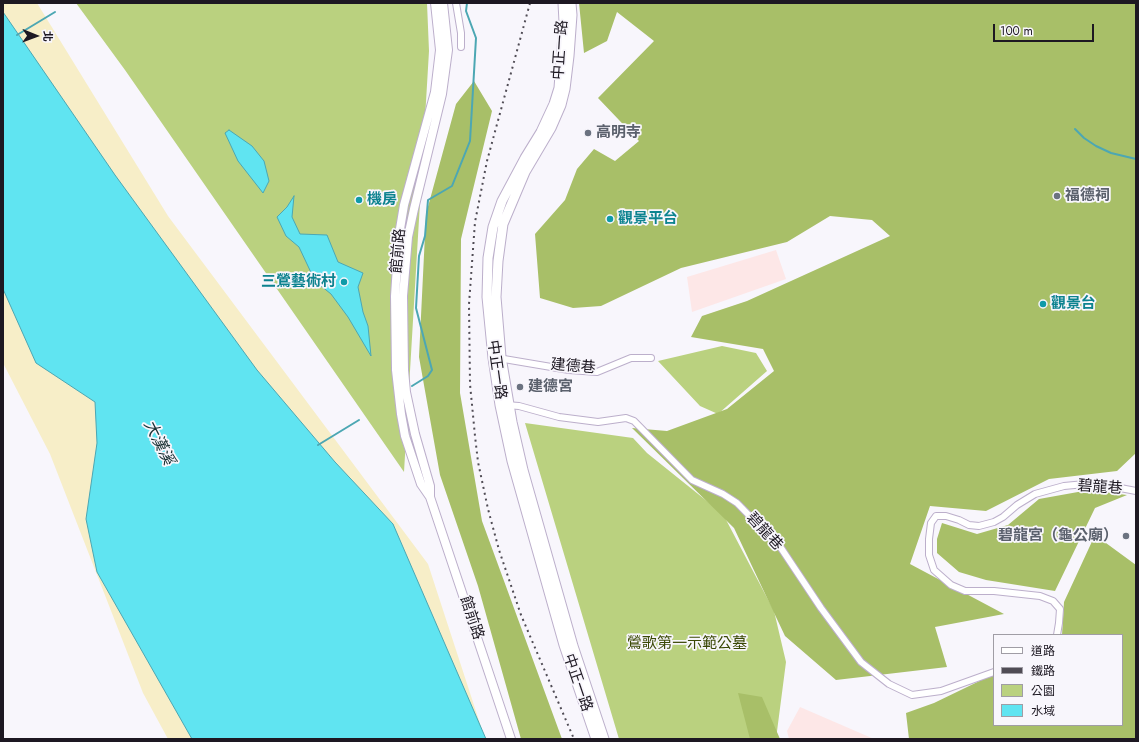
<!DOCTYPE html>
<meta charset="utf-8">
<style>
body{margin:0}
#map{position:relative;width:1139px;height:742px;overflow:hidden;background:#f8f6fc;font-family:Jost,"Noto Sans TC",sans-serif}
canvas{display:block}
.frame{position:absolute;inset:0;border:4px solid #1d1822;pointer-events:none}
.legend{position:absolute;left:993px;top:634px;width:130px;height:92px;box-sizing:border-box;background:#f8f6fc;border:1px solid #a09da5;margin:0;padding:5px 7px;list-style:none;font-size:12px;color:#1d1822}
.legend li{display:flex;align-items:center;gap:8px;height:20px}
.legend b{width:20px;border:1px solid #a09da5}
.north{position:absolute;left:16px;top:16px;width:40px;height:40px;-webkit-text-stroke:3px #f8f6fc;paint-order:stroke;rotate:91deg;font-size:11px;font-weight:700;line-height:16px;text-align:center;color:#1d1822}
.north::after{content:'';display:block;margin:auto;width:14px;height:18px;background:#1d1822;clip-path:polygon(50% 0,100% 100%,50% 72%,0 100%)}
.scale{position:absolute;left:993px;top:24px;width:101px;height:18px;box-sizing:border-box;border:2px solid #1d1822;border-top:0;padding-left:5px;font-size:12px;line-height:14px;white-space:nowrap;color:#1d1822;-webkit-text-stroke:3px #f8f6fc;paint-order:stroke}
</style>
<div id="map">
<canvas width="1139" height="742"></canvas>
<div class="frame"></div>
<ul class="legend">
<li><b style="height:5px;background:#fff"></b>道路</li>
<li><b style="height:5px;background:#504c55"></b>鐵路</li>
<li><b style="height:11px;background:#bad17f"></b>公園</li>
<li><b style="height:11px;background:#60e4f1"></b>水域</li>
</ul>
<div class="north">北</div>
<div class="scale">100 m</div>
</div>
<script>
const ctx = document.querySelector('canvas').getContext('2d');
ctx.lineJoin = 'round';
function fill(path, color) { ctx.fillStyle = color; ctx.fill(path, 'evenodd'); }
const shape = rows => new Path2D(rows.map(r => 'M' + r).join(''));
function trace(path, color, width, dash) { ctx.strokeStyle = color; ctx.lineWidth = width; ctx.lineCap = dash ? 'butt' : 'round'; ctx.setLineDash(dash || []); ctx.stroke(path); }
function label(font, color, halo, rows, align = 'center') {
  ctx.font = font + ' Jost,"Noto Sans TC",sans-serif'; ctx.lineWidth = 3.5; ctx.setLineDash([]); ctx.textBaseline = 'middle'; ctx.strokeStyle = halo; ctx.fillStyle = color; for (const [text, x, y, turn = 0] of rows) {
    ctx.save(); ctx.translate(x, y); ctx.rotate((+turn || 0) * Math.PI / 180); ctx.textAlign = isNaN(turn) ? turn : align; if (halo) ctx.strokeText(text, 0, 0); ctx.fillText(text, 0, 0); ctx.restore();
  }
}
const industrial = shape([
 [776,250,786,279,692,312,687,277],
 [800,707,874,739,789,739,787,731]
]);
const green = shape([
 [76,3,427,3,429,51,404,472,125,70],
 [722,346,756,353,767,371,718,414,700,406,658,361],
 [525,423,633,438,647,453,723,514,774,611,786,662,776,739,619,739]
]);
const forest = shape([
 [579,3,1136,3,1136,453,1117,471,1049,479,986,511,930,506,910,564,1004,614,935,627,947,667,836,680,785,636,734,528,632,428,667,431,727,409,774,371,763,349,691,337,702,316,747,301,890,236,872,220,830,216,787,242,681,268,601,306,573,308,540,298,535,234,565,200,577,169,594,149,615,161,639,141,598,98,654,41,617,12,607,41,584,53],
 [474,81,492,111,461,239,460,393,482,521,562,739,521,739,478,586,440,475,419,357,426,214,456,104],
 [1089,490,1127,495,1095,508,1055,591,986,580,959,572,937,553,937,539,942,523,977,534,1008,525,1039,499],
 [1095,535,1136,565,1136,739,909,739,906,713,934,703,994,674,994,725,1122,725,1122,635,1062,635,1064,602],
 [738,693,762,697,780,739,750,739]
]);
const sand = shape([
 [3,3,37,3,168,216,428,564,485,739,168,739,143,693,50,454,3,363]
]);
const water = shape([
 [3,12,115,175,257,370,335,462,393,524,486,739,192,739,97,572,86,519,97,443,95,402,36,363,3,289,3,12],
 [229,130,252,146,264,161,269,181,263,193,238,161,225,133,229,130],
 [294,196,292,217,300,234,327,235,338,262,363,273,358,287,363,312,368,326,371,356,348,317,331,294,315,281,299,247,286,236,277,217,287,207,294,196]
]);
const stream = shape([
 [17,35,55,12],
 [1075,129,1084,138,1096,146,1111,153,1136,159],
 [412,386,428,376,432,370,416,308,419,256,425,236,428,200,452,186,470,141,476,38,466,11,467,3],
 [318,445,359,420]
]);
const minor = shape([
 [456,3,461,33,461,47],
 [498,358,569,370,597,372,631,358,651,358],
 [506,405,519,406,559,417,598,422,626,418,634,421,692,480,723,494,737,503,781,548,821,608,861,662,889,684,912,695,941,691,994,672],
 [1057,635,1059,623,1060,609,1053,601,1040,596,994,591,965,591,951,585,934,570,929,555,929,539,931,523,936,516,946,516,959,520,969,525,979,526,994,522,1003,517,1017,505,1035,494,1064,486,1085,484,1115,487,1136,491]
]);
const tertiary = shape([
 [435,3,440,50,435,92,404,205,399,235,395,296,396,370,401,414,405,436,421,484,430,497,511,739],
 [430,497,430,486,415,434,406,392,404,370,403,296,408,237,414,209,442,94,448,50,443,3]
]);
const secondary = shape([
 [563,3,564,22,559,88,554,104,541,132,525,158,502,201,493,227,488,258,487,297,493,358,500,405,512,461,564,645,596,739],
 [571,3,572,15,569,56,565,89,561,105,551,128,525,172,503,224,498,261,496,297,501,357,512,422,523,470,573,646,604,739]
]);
const rail = shape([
 [530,3,487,161,475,222,469,304,470,384,475,436,478,462,488,509,499,550,521,615,574,739]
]);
const markers = [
 [588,133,4,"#6b7280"],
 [1057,196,4,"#6b7280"],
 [359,200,4,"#0f9aa8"],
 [610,219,4,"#0f9aa8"],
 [344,282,4,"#0f9aa8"],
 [1043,304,4,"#0f9aa8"],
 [520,387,4,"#6b7280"],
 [1126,536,4,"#6b7280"]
];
const streetNames = [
 ["中正一路",561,50,-86],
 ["館前路",399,251,-85],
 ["建德巷",573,367,5],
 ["中正一路",496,370,82],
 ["碧龍巷",1100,488,4],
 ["碧龍巷",764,532,47],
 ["館前路",471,618,72],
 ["中正一路",577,683,71]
];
const worshipNames = [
 ["高明寺",596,133],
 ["福德祠",1065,196],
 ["建德宮",528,387],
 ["碧龍宮（龜公廟）",1118,536,"right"]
];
const cultureNames = [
 ["機房",367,200],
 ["觀景平台",618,219],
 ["三鶯藝術村",336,282,"right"],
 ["觀景台",1051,304]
];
const parkNames = [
 ["鶯歌第一示範公墓",687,644]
];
const waterNames = [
 ["大漢溪",158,443,63]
];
fill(industrial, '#fde7e7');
fill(green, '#bad17f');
fill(forest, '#a8bf68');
fill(sand, '#f7eec8');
fill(water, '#60e4f1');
trace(water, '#4ca7b3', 1);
trace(stream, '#4ca7b3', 2);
trace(minor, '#bcafcb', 8);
trace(tertiary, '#bcafcb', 10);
trace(secondary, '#bcafcb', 11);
trace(minor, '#fff', 6);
trace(tertiary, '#fff', 8);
trace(secondary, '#fff', 9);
trace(rail, '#504c55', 2, [2, 4]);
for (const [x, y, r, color] of markers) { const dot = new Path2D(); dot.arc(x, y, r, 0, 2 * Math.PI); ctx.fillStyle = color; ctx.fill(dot); trace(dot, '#f8f6fc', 1.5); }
label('15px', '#1d1822', '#f8f6fc', streetNames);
label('bold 15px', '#5b616d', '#f8f6fc', worshipNames, 'left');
label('bold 15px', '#0d838f', '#f8f6fc', cultureNames, 'left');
label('15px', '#3a4805', '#f8f6fc', parkNames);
label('italic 16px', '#182f32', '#f8f6fc', waterNames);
</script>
